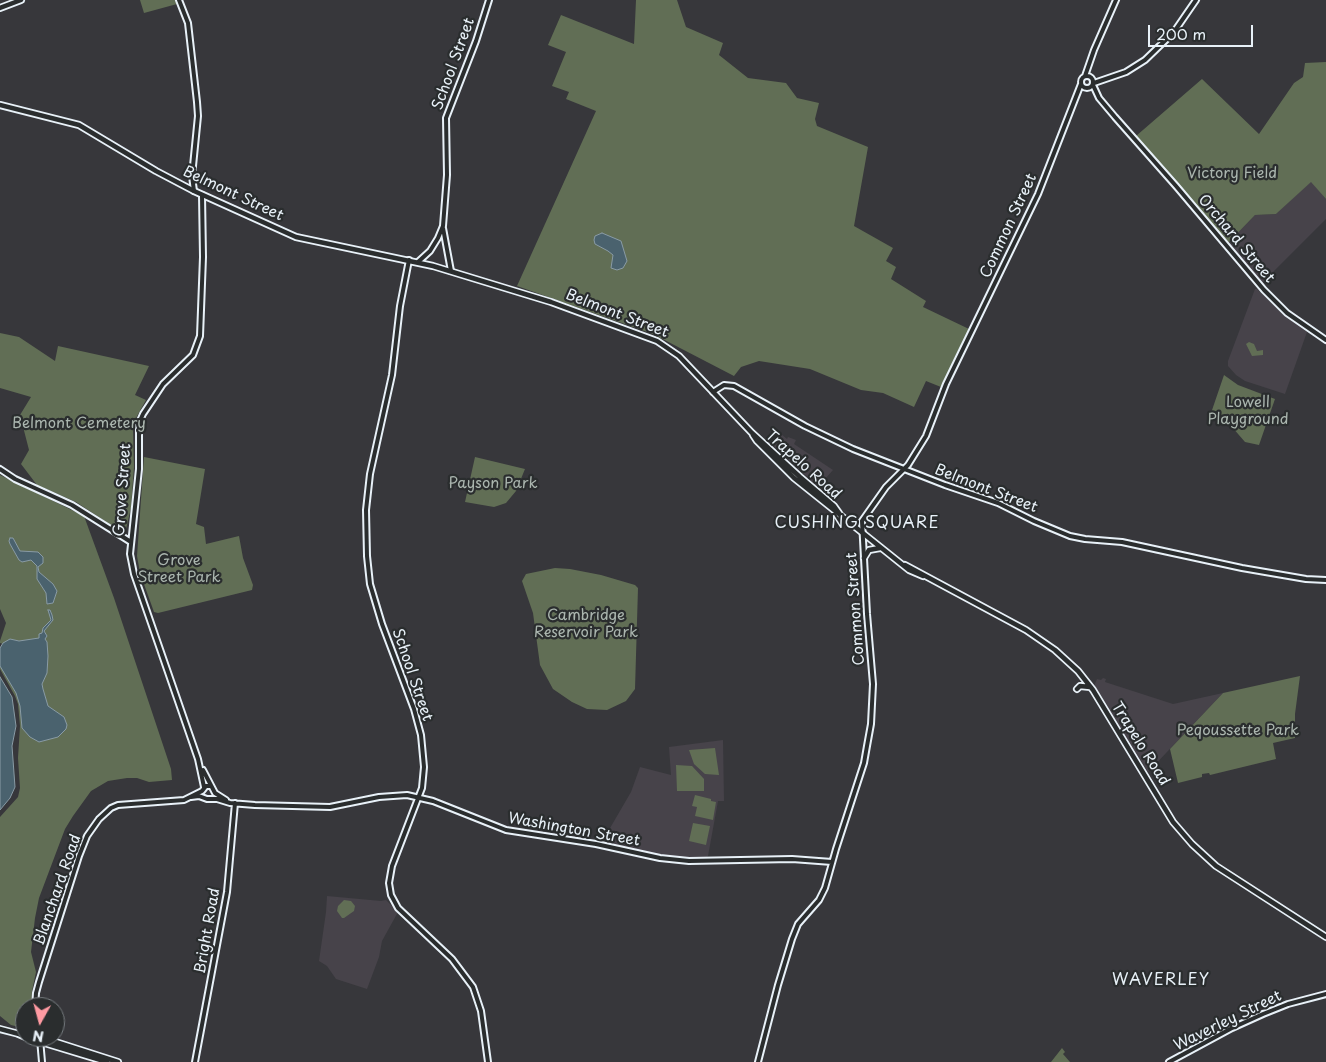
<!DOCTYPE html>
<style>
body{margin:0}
#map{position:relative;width:1326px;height:1062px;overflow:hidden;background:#37373b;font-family:"Playpen Sans",sans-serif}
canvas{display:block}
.north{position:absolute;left:15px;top:997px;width:50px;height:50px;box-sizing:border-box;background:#2a2d2e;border:1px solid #767b7f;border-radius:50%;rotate:187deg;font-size:14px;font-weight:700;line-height:20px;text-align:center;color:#e8f1f8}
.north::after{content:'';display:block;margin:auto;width:18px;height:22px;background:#ff9aa2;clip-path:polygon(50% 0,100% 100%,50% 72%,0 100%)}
.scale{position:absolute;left:1148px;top:25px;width:105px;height:22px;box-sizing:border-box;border:2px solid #e8f1f8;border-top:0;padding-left:6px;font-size:15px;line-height:18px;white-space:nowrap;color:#e8f1f8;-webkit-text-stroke:4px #2a2d2e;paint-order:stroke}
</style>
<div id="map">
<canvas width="1326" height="1062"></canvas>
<div class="north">N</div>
<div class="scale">200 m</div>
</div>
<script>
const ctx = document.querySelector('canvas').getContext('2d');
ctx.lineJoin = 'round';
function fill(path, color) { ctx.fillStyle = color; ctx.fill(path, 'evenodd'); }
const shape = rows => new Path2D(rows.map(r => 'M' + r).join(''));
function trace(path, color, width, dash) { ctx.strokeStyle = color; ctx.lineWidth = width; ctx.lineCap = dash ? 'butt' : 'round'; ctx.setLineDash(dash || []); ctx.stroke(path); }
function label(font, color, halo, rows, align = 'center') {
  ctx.font = font + ' "Playpen Sans",sans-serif'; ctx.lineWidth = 4.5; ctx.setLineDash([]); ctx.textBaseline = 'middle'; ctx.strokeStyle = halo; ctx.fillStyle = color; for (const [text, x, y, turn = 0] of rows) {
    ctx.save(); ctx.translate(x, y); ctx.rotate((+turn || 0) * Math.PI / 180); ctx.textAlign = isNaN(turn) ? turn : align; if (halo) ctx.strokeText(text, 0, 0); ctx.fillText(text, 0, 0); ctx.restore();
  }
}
const built = shape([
 [1311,181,1326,199,1326,219,1262,283,1228,243,1255,215,1276,214],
 [1255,289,1257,289,1284,315,1307,332,1285,394,1245,381,1236,375,1228,366,1228,361],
 [781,434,787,439,788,437,796,440,794,444,833,470,818,487,772,444],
 [1103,678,1106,679,1105,682,1173,704,1223,693,1148,772,1094,686,1097,679,1101,680],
 [723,740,724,801,718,801,708,856,706,858,669,858,612,846,607,843,606,835,631,792,640,767,671,775,669,747],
 [327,896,381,901,386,900,398,912,382,941,379,957,367,989,336,979,327,966,319,961,326,912]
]);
const green = shape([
 [140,0,175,0,177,4,144,13],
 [636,0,677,0,686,27,723,43,719,55,748,78,786,83,797,98,819,103,815,119,817,126,868,147,854,226,893,248,886,261,896,267,891,279,926,301,923,307,969,329,941,387,926,381,914,407,883,393,861,390,810,369,759,361,741,367,734,376,653,334,517,286,596,111,566,99,569,92,552,86,566,52,548,45,561,15,634,44],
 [1326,62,1326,199,1311,182,1276,214,1255,215,1228,243,1136,136,1202,79,1259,134,1294,83,1303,77,1305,63],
 [0,333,19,337,55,361,58,346,149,366,135,395,146,400,137,416,133,428,134,467,131,508,126,529,120,531,76,502,37,485,21,464,29,450,20,415,31,397,0,388],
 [1249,342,1254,344,1257,351,1263,350,1263,355,1252,356,1246,344],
 [1224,375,1238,385,1275,399,1259,445,1245,442,1232,427,1210,416],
 [144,457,205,469,196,524,204,527,206,544,239,536,243,558,253,585,252,590,158,613,154,612,140,573,137,556],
 [475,457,525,469,516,491,506,503,494,507,465,502],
 [0,475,84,516,114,598,171,769,172,780,149,782,137,778,127,778,108,781,91,791,73,816,65,829,39,898,35,918,31,952,36,972,32,991,31,1006,25,1007,25,1024,19,1027,11,1025,0,1016,0,817,18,797,20,788,18,758,20,726,18,704,15,696,0,669,0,648,3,644,0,643,0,641,6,623,0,609],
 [555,568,570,569,601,575,635,585,638,588,635,689,626,701,607,710,587,709,572,702,553,689,540,665,533,613,522,581,526,574],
 [1300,676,1295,714,1295,738,1273,743,1276,759,1210,775,1209,773,1202,774,1202,777,1178,783,1170,749,1223,693],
 [715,748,719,775,705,774,694,764,689,750],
 [676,765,692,766,704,779,704,791,677,791],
 [695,795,711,799,711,801,716,802,713,820,695,816,697,807,692,806],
 [693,823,710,826,706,845,689,841],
 [344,900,351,901,355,906,354,911,344,918,342,918,337,911,338,906],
 [1062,1048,1065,1052,1063,1054,1070,1062,1051,1062]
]);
const water = shape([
 [602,233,621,241,627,261,623,268,617,270,611,268,613,255,608,251,595,244,594,240,595,236,602,233],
 [10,538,13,538,20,551,38,552,43,557,43,563,38,567,39,572,53,584,57,591,53,603,47,604,46,593,37,579,37,566,31,560,22,562,19,560,10,544,9,541,10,538],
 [48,610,50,610,52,615,53,620,44,631,47,636,45,639,47,642,48,656,47,673,42,684,43,689,48,706,64,717,67,725,66,729,58,737,39,742,30,737,22,728,20,706,16,693,0,666,0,648,3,643,10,639,19,641,39,638,39,634,42,633,43,628,51,620,48,610],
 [0,677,12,697,16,726,12,746,15,787,10,798,0,810,0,677]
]);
const secondary = shape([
 [179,0,188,23,197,102,198,116,192,176,194,191],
 '1081 82a6 6 0 1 1 12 0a6 6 0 1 1-12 0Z',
 [1085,76,1094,50,1116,0],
 [1094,83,1126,72,1145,60,1174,32,1196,0],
 [1093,85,1099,98,1115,117,1176,186,1264,290,1287,313,1326,340],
 [202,195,203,257,200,336,193,355,163,384,143,414,139,423,139,469,130,554,134,574,198,759,204,787],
 [443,228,451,271],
 [409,260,400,306,392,375,370,474,366,510,367,556,370,584,382,624,414,709,421,735,424,767,422,788,392,866,389,883,391,895,398,908,452,959,473,987,481,1011,488,1062],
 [418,262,430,251,438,238,443,226,447,175,446,118,476,41,489,0],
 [713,392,724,385,734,386,805,426,853,449,945,485,998,503,1034,521,1070,536,1085,539,1122,542,1242,568,1306,579,1326,580],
 [0,469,15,479,72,505,131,542],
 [203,770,215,793,226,800],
 [191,797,199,796,207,799,217,799,230,803,255,805,330,807,379,797,407,795,433,801,506,830,596,844,660,858,689,861,792,859,832,862],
 [35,1007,36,993,39,982,79,856,87,836,99,819,111,808,118,805,184,800,202,791,206,786,210,786],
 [40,1039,42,1062],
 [195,1062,227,892,235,803],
 [758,1062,778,985,792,939,798,924,819,900,825,888,836,849,864,763,867,746,871,724,873,684,867,614,862,521,886,487,908,465,926,436,946,384,1038,194,1081,84],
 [1169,1062,1232,1028,1263,1014,1288,1004,1326,994]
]);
const primary = shape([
 [0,8,21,0],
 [0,105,79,125,156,171,194,191,296,237,433,266,551,302,657,341,679,356,752,433,800,477,834,506,839,513],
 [753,435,757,441,794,478,909,570,923,576],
 [864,558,869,550,880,548],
 [905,565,1026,630,1055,650,1078,671,1093,690,1173,822,1192,844,1216,866,1326,937],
 [1077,689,1080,686,1090,687],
 [0,1029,19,1034],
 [16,1033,28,1038,107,1062],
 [40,1037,118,1062]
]);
const streetNames = [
 ["School Street",454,64,-70],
 ["Belmont Street",233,194,25],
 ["Common Street",1009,226,-65],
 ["Orchard Street",1236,239,50],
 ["Belmont Street",617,314,21],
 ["Trapelo Road",803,465,42],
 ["Belmont Street",986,489,21],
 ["Grove Street",123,490,-86],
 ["Common Street",856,609,-94],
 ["School Street",412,675,71],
 ["Trapelo Road",1140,744,58],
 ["Washington Street",574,830,10],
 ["Blanchard Road",58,890,-71],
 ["Bright Road",208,931,-80],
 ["Waverley Street",1228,1021,-26]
];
const parkNames = [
 ["Victory Field",1232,174],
 ["Lowell",1248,403],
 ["Playground",1248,420],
 ["Belmont Cemetery",79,424],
 ["Payson Park",493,484],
 ["Grove",179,561],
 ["Street Park",179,578],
 ["Cambridge",586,616],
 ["Reservoir Park",586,633],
 ["Peqoussette Park",1238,731]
];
const neighbourhoodNames = [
 ["CUSHING SQUARE",857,524],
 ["WAVERLEY",1161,981]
];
fill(built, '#47434a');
fill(green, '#616e55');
fill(water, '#4a626e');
trace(water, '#899ba5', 1);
trace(secondary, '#e8f1f8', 8);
trace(primary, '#e8f1f8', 8);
trace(secondary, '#2a2d2e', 4);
trace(primary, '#2a2d2e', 4.5);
label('15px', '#e8f1f8', '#2a2d2e', streetNames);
label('15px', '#abb6af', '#2a2d2e', parkNames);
ctx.letterSpacing = '1px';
label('16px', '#e8f1f8', '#2a2d2e', neighbourhoodNames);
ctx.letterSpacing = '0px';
</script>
